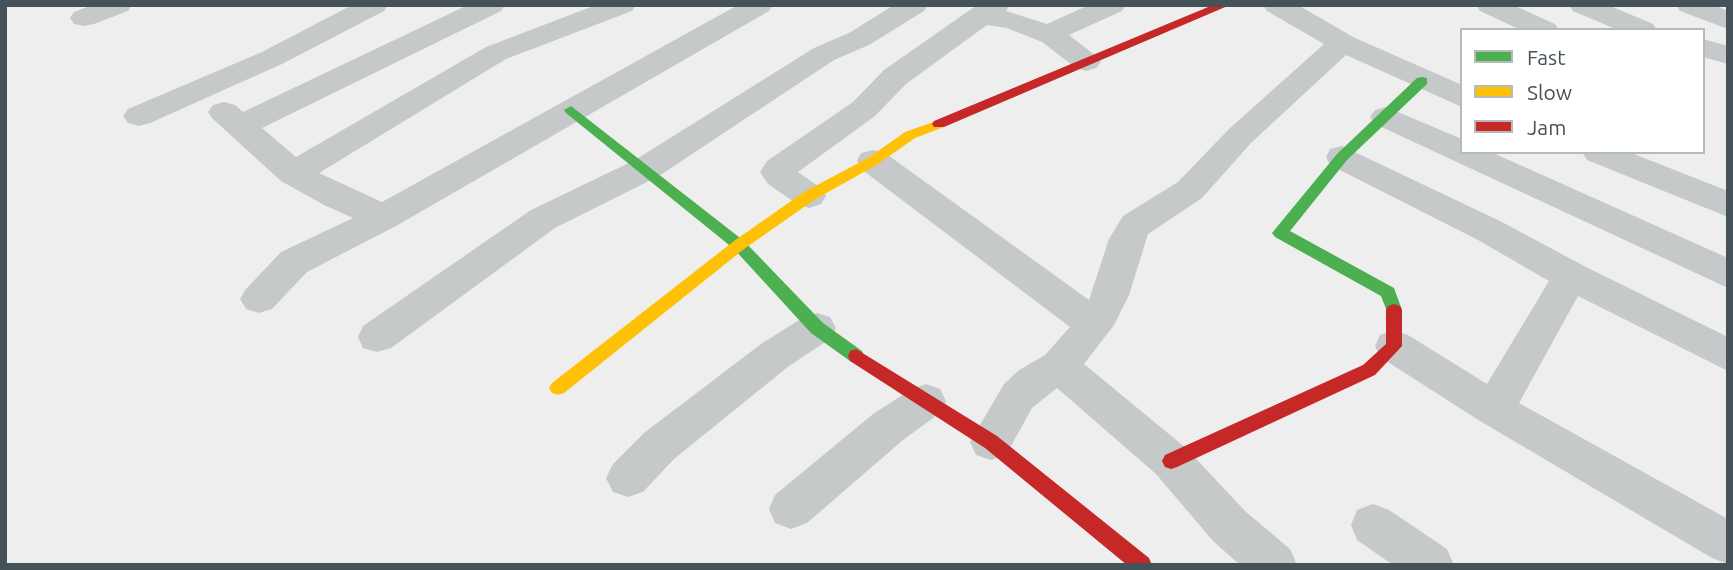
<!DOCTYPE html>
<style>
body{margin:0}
#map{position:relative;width:1733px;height:570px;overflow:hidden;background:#efeeee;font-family:Ubuntu,sans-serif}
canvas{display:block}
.frame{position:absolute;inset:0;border:7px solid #46525a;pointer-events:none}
.legend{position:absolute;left:1460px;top:28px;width:245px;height:126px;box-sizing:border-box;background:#fff;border:2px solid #b5babd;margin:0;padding:9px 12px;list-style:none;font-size:21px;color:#46525a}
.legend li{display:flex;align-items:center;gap:14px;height:35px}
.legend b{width:35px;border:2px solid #b5babd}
</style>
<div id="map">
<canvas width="1733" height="570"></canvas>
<div class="frame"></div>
<ul class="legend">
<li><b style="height:9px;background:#4caf50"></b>Fast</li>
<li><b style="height:9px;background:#ffc107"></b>Slow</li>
<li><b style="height:9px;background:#c62828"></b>Jam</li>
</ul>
</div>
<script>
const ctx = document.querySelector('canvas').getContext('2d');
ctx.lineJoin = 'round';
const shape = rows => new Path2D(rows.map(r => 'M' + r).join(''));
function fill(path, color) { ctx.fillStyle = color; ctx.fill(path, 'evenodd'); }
const street = shape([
 [92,5,132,5,128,11,94,24,84,26,74,24,70,18,74,12,92,5],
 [352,5,388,5,384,11,282,64,150,123,139,126,128,123,123,116,128,109,262,52,352,5],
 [468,5,505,5,501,11,262,128,296,157,486,47,596,5,636,5,632,11,506,59,319,173,382,202,738,5,773,5,769,11,396,226,307,272,272,309,259,313,246,309,240,299,246,289,281,252,353,218,324,205,281,181,213,119,208,112,213,105,224,102,235,105,243,112,468,5],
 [894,5,928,5,924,11,869,45,834,60,659,176,555,228,391,348,377,352,363,348,358,337,363,326,531,210,635,160,814,48,849,33,894,5],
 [977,5,1010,5,1006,11,1047,24,1089,5,1126,5,1122,11,1069,35,1096,56,1101,62,1096,68,1086,71,1076,68,1042,42,1007,28,987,25,906,84,875,116,798,172,821,188,826,196,821,204,809,208,797,204,768,184,760,172,767,161,853,102,884,70,977,5],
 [1263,5,1298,5,1353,37,1462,85,1462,107,1346,55,1251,143,1202,198,1148,234,1129,295,1114,325,1084,364,1186,448,1245,511,1290,549,1297,565,1240,565,1213,541,1156,474,1057,388,1032,408,1006,455,991,460,976,455,970,442,1004,384,1019,370,1045,355,1070,327,861,169,857,161,861,153,873,150,885,153,1089,300,1109,239,1123,216,1178,182,1229,129,1324,44,1267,11,1263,5],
 [1476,5,1513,5,1555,24,1559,30,1521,30,1480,11,1476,5],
 [1569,5,1608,5,1653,24,1657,30,1618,30,1573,11,1569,5],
 [1676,5,1714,5,1728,11,1728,29,1680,11,1676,5],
 [1703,39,1728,46,1728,64,1703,57,1703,39],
 [1386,107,1462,139,1462,152,1491,152,1728,258,1728,288,1375,124,1370,117,1375,110,1386,107],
 [1342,146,1502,222,1584,266,1728,337,1728,371,1578,296,1519,403,1728,519,1728,564,1712,558,1480,421,1380,357,1375,346,1380,335,1394,330,1408,335,1487,384,1549,281,1478,240,1330,165,1326,157,1330,149,1342,146],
 [1582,152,1629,152,1728,191,1728,217,1587,160,1582,152],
 [817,313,830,317,836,328,830,339,789,366,674,459,643,492,628,497,613,492,606,478,613,464,644,433,761,344,804,317,817,313],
 [926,384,940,389,946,401,940,413,903,440,807,523,791,529,775,523,769,509,775,495,873,414,912,389,926,384],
 [1373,504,1389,510,1447,549,1454,565,1393,565,1357,540,1351,525,1357,510,1373,504]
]);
const fast = shape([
 [1422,77,1427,78,1427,84,1347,160,1290,231,1394,288,1402,310,1400,314,1394,316,1388,314,1381,296,1275,237,1272,233,1337,154,1417,78,1422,77],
 [571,106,744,241,823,323,862,351,864,356,862,361,856,363,850,361,811,333,734,249,566,113,564,110,571,106]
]);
const slow = shape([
 [939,120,944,121,946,124,944,127,915,138,878,164,814,200,744,249,564,393,558,395,552,393,549,388,552,383,734,241,804,192,868,158,905,132,939,120]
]);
const jam = shape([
 [1213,5,1230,5,944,127,934,127,932,124,934,121,1213,5],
 [1394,304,1400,306,1402,310,1402,346,1375,375,1177,467,1171,469,1165,467,1162,461,1165,455,1363,365,1386,344,1386,310,1388,306,1394,304],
 [856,349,997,436,1149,558,1152,565,1127,565,985,448,850,361,848,356,850,351,856,349]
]);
fill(street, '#c6c9ca');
fill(fast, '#4caf50');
fill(slow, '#ffc107');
fill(jam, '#c62828');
</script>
